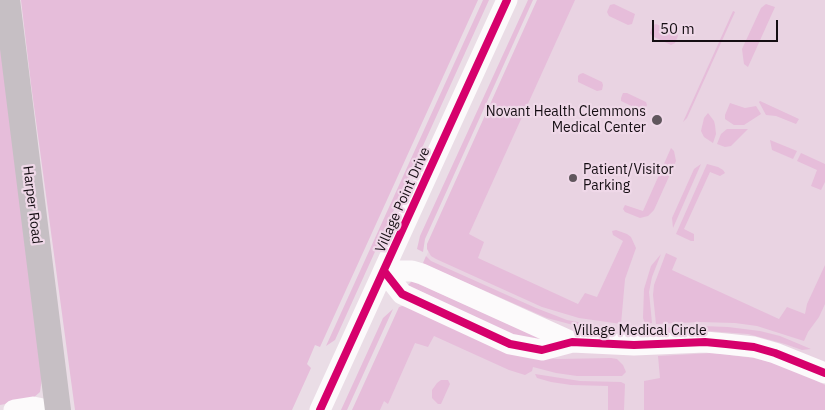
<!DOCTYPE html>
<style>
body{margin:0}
#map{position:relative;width:825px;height:410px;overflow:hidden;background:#eadde6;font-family:"IBM Plex Sans",sans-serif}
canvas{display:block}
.scale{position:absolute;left:652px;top:20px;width:126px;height:22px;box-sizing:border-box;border:2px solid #150e13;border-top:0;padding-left:6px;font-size:15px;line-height:18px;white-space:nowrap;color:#150e13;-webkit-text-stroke:4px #efd8e8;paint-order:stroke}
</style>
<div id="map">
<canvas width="825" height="410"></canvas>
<div class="scale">50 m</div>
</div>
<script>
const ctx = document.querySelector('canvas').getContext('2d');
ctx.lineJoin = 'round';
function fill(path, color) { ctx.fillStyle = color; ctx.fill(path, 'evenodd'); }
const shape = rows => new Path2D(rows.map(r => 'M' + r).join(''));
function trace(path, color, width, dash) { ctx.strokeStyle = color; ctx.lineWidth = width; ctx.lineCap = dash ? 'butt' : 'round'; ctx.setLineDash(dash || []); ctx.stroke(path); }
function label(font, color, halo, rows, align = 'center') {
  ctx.font = font + ' "IBM Plex Sans",sans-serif'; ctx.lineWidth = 4.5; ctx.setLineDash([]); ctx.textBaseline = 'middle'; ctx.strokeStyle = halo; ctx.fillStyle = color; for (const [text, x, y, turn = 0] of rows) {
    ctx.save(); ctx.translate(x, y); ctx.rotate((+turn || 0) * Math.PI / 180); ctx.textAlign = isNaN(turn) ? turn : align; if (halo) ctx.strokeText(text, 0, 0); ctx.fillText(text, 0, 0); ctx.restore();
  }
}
const built = shape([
 [544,0,825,0,825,410,357,410,434,239]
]);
const green = shape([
 [21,0,478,0,320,347,315,345,307,364,311,368,292,410,75,410,31,84],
 [483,0,489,0,335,340,326,346],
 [528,0,533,0,425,239,423,252,417,249,420,236],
 [537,0,575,0,469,234,484,242,478,258,578,304,585,293,597,297,623,241,613,235,612,231,616,230,627,234,631,237,636,248,625,279,621,324,579,318,542,307,436,259,431,256,427,249,427,244],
 [614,4,635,14,632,24,628,25,609,16,607,12,610,5],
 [766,4,775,7,748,67,744,64,742,49,761,8],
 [733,11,735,12,687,118,683,122],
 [656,24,677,33,678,36,675,43,671,45,652,36,650,33,653,25],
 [0,35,42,378,40,392,32,399,0,405],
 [583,73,602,82,603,85,602,90,597,91,578,82,578,76,580,74],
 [623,93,627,93,646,102,647,105,645,109,640,110,621,101,621,98],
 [760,101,799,119,796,124,776,116,766,115,759,102],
 [730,103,745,108,756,106,761,114,744,125,734,125,725,119,725,115],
 [708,113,714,121,715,125,716,134,713,143,704,137,701,131,704,118],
 [727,129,748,129,731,146,725,147,717,144,721,134],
 [770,140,797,151,793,159,772,150],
 [671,148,674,151,676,161,654,210,648,216,640,218,625,212,623,209,625,205,643,211],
 [801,153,825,164,825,182,821,190,811,186,817,170,797,161],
 [701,164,673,228,672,218,694,169],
 [707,164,718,167,723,170,725,173,720,176,710,172,684,229,694,234,694,241,691,241,676,234],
 [666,253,677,258,672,270,779,319,787,307,805,314,807,304,825,265,825,304,819,317,808,332,804,341,757,326,735,323,700,322,656,324,653,295,654,285],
 [661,254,652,277,649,292,652,323,645,324,643,318,644,289,651,266],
 [426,256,431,261,536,308,567,320,617,329,611,332,592,330,547,318,426,265,423,263],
 [412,281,544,340,521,337,499,330,408,285],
 [402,306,409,307,537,357,558,359,611,358,617,359,623,365,626,372,622,376,577,376,556,373,533,367,532,371,525,375,509,370,434,336,428,347,415,343,388,404,384,401,380,410,352,410,399,307],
 [393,309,347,410,341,410,383,318],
 [702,326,728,327,760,331,780,336,811,349,802,350,785,344,748,334,707,331,658,333,657,328],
 [713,353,754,358,770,362,801,373,825,385,825,410,644,410,644,381,660,378,658,356],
 [535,374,580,381,621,382,625,384,624,410,608,410,608,386,571,385,551,382,537,378],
 [441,380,448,380,450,384,441,404,438,404,432,398,432,390,437,383]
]);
const minor = shape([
 [384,271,402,294,510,344,542,350,572,342,634,345,705,342,726,344,754,347,775,353,825,373],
 [384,271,412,271,422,274,572,342],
 [14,410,33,407,48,410],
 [320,410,507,0]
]);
const major = shape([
 [7,0,58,410]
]);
const cycleway = shape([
 [384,271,402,294,510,344,542,350,572,342,634,345,705,342,726,344,754,347,775,353,825,373],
 [320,410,507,0]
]);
const markers = [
 [657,120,6,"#60565d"],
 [573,178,5,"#60565d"]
];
const poiNames = [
 ["Novant Health Clemmons",646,112],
 ["Medical Center",646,128],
 ["Patient/Visitor",583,170,"left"],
 ["Parking",583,186,"left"]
];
const streetNames = [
 ["Village Point Drive",403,200,-66],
 ["Harper Road",32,205,83],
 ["Village Medical Circle",640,331]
];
fill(built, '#e9d3e2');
fill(green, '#e6bdda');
trace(minor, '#fcfafb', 21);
trace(major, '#c6bfc4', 26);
trace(cycleway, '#d6006c', 8);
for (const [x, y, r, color] of markers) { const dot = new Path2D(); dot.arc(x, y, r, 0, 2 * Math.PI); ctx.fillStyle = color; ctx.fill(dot); trace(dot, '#efd8e8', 2); }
label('14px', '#150e13', '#efd8e8', poiNames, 'right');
label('14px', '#150e13', '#efd8e8', streetNames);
</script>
